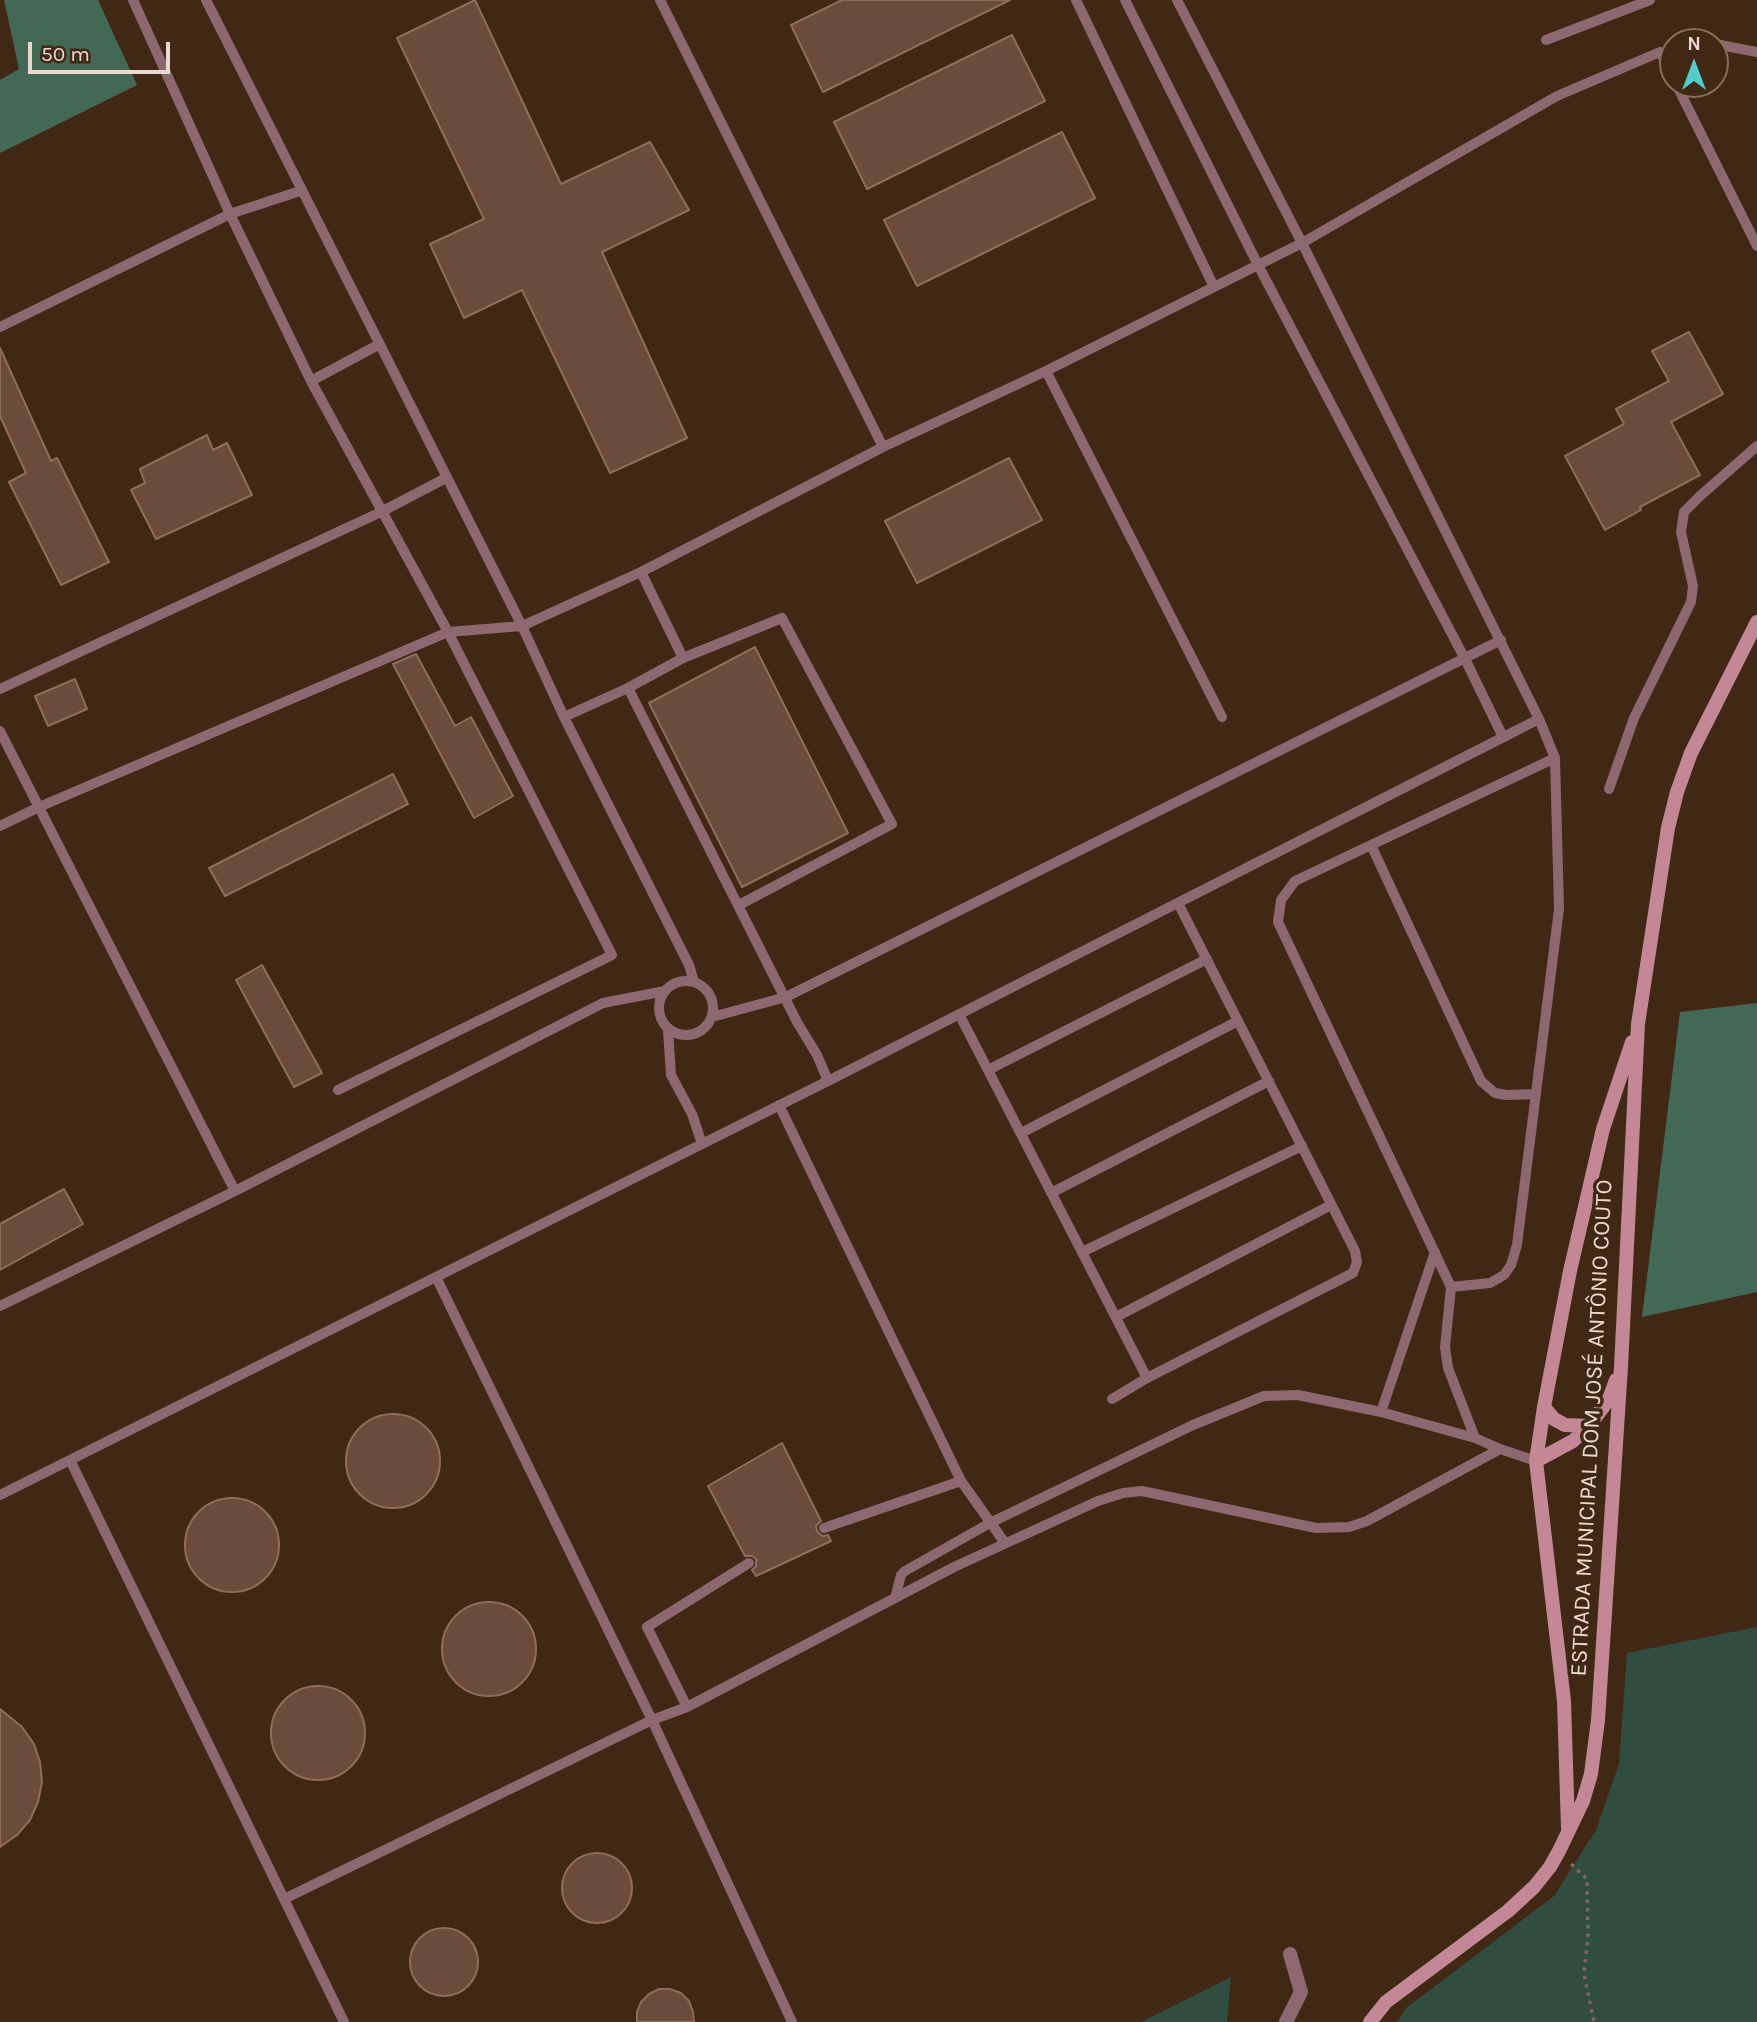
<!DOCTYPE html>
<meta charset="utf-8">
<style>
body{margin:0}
#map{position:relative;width:1757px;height:2022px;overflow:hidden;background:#412815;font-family:Karla,sans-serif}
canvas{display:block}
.north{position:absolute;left:1659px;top:28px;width:70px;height:70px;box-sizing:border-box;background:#412815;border:2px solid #856f5f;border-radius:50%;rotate:0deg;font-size:19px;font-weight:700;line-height:28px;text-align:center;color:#ead9ce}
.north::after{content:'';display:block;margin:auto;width:24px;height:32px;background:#53cdc9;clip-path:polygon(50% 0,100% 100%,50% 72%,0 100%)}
.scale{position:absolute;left:28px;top:42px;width:142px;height:32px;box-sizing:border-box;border:4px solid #ead9ce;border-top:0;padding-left:9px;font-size:21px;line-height:24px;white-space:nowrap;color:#ead9ce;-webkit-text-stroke:5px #412815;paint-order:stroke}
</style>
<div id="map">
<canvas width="1757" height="2022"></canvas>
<div class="north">N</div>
<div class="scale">50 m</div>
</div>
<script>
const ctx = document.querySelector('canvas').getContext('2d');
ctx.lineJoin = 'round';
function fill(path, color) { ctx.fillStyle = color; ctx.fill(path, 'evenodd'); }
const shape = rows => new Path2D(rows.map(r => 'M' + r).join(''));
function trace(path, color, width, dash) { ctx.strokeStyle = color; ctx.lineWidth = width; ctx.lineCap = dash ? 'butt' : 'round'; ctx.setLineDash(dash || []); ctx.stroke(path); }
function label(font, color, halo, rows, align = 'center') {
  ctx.font = font + ' Karla,sans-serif'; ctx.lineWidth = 7; ctx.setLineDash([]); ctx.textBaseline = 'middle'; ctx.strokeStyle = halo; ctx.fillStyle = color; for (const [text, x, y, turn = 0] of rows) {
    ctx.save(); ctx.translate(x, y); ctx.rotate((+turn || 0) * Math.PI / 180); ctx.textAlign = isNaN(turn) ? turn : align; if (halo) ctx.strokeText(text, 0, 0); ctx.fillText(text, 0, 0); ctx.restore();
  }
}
const green = shape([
 [1757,1627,1757,2022,1397,2022,1406,2008,1554,1896,1596,1830,1619,1764,1627,1653],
 [1231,1977,1227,2022,1141,2022]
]);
const forest = shape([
 [4,0,98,0,137,85,0,153,0,80,19,69],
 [1757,1003,1757,1292,1642,1317,1680,1012]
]);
const building = shape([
 [475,0,561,184,650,142,689,210,602,252,687,438,610,473,522,290,464,318,430,244,484,219,397,38,475,0],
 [842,0,1010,0,823,92,791,25,842,0],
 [1012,35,1045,101,867,189,834,122,1012,35],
 [1062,132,1095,198,917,286,884,220,1062,132],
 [1689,332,1723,394,1671,422,1700,475,1640,507,1641,510,1605,530,1565,456,1624,424,1616,409,1669,381,1652,351,1689,332],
 [0,348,51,461,57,458,109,562,61,585,9,482,26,473,0,416,0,348],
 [207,435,213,450,227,443,252,495,156,539,131,490,145,483,140,469,207,435],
 [1009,458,1042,520,917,583,885,521,1009,458],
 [755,647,848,833,742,887,649,703,755,647],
 [416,654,455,726,471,717,513,796,474,818,393,664,416,654],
 [75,679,87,709,48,726,35,696,75,679],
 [393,774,408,804,225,896,209,868,393,774],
 [262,965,322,1073,294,1087,236,980,262,965],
 [64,1189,83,1224,0,1270,0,1224,64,1189],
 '346 1461a47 47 0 1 1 94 0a47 47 0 1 1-94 0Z',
 [782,1443,821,1521,816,1526,817,1531,822,1536,828,1535,831,1541,756,1576,752,1570,756,1566,756,1559,752,1556,745,1556,708,1486,782,1443],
 '185 1545a47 47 0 1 1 94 0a47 47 0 1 1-94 0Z',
 '442 1649a47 47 0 1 1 94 0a47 47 0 1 1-94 0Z',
 '271 1733a47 47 0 1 1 94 0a47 47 0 1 1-94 0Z',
 [0,1709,22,1727,34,1744,40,1762,42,1782,38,1802,30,1820,17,1835,0,1847,0,1709],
 '562 1888a35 35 0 1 1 70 0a35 35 0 1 1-70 0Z',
 '410 1962a34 34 0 1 1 68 0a34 34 0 1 1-68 0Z',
 [659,1989,670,1989,681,1993,689,2001,693,2012,694,2022,637,2022,637,2012,641,2002,649,1994,659,1989]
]);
const path = shape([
 [1571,1864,1587,1879,1588,1936,1584,1974,1594,2022]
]);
const lane = shape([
 [133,0,230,214,311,381,448,632,612,955,338,1090],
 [206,0,522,626,564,717,689,965,694,982],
 [660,0,883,447],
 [1076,0,1214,287],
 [1125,0,1258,265,1465,659,1503,737],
 [1546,40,1650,0],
 [1715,44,1757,52],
 [1676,84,1757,246],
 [0,327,230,214,300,191],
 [1046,371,1222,717],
 [311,381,378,345],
 [641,572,683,658],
 [628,688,797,1022,817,1055,828,1081],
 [0,689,381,512,446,478],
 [564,717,628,688,683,658,782,618,892,824,739,905],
 [1539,719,1555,758,1559,909,1517,1245,1511,1265,1504,1275,1490,1283,1451,1287,1278,922,1281,900,1295,881,1555,758],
 [0,731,235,1191],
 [1609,789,1634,718,1691,602,1693,586,1681,532,1684,512,1700,496,1757,446],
 [0,826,39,807,448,632,522,626,641,572,883,447,1046,371,1302,243,1557,96,1660,52,1673,77],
 [1371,845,1481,1081,1495,1093,1507,1095,1536,1094],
 '659 1008a27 27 0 1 1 54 0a27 27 0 1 1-54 0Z',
 [959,1014,1147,1378],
 [712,1017,786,997,1501,640],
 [668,1030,671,1075,692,1114,702,1144],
 [988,1070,1207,959],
 [779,1105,961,1481,824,1528],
 [1021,1133,1238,1021],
 [1051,1193,1269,1081],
 [1082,1252,1302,1146],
 [436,1277,652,1720,792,2022],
 [1451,1287,1445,1347,1448,1368,1475,1438,1500,1449],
 [0,1306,235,1191,603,1003,665,991],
 [1116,1317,1331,1205],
 [1112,1399,1147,1378,1353,1273,1357,1262,1355,1251,1178,903],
 [1381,1412,1435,1252],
 [70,1460,344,2022],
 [961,1481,1005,1543],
 [0,1495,828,1081,1539,719,1302,243,1177,0],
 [895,1598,901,1575,905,1571,990,1523,1193,1425,1264,1396,1298,1395,1381,1412,1475,1438],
 [687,1707,954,1567,1098,1501,1123,1493,1142,1491,1316,1528,1349,1527,1367,1521,1500,1449,1536,1461],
 [284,1899,652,1720,687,1707,647,1627,749,1563]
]);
const street = shape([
 [1286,2022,1301,1992,1290,1954]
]);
const secondary = shape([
 [1544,1407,1554,1419,1565,1425,1589,1426],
 [1536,1461,1573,1441,1589,1426,1609,1399,1616,1380],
 [1568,1828,1564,1701,1536,1461,1544,1407,1570,1271,1603,1129,1632,1042],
 [1370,2022,1386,2002,1508,1911,1534,1887,1550,1867,1559,1851,1583,1801,1591,1774,1598,1720,1621,1367,1638,1024,1668,828,1677,792,1691,753,1757,622]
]);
const streetNames = [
 ["ESTRADA MUNICIPAL DOM JOSÉ ANTÔNIO COUTO",1592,1428,-87]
];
fill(green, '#314d3f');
fill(forest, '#446856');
fill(building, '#6b4b3c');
trace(building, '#8e6d5d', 2);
trace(path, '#7e6858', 3.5, [3.5, 5]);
trace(lane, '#8e6870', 10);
trace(street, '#8e6870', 14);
trace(secondary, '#c38795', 14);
label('23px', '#ead9ce', '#412815', streetNames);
</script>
